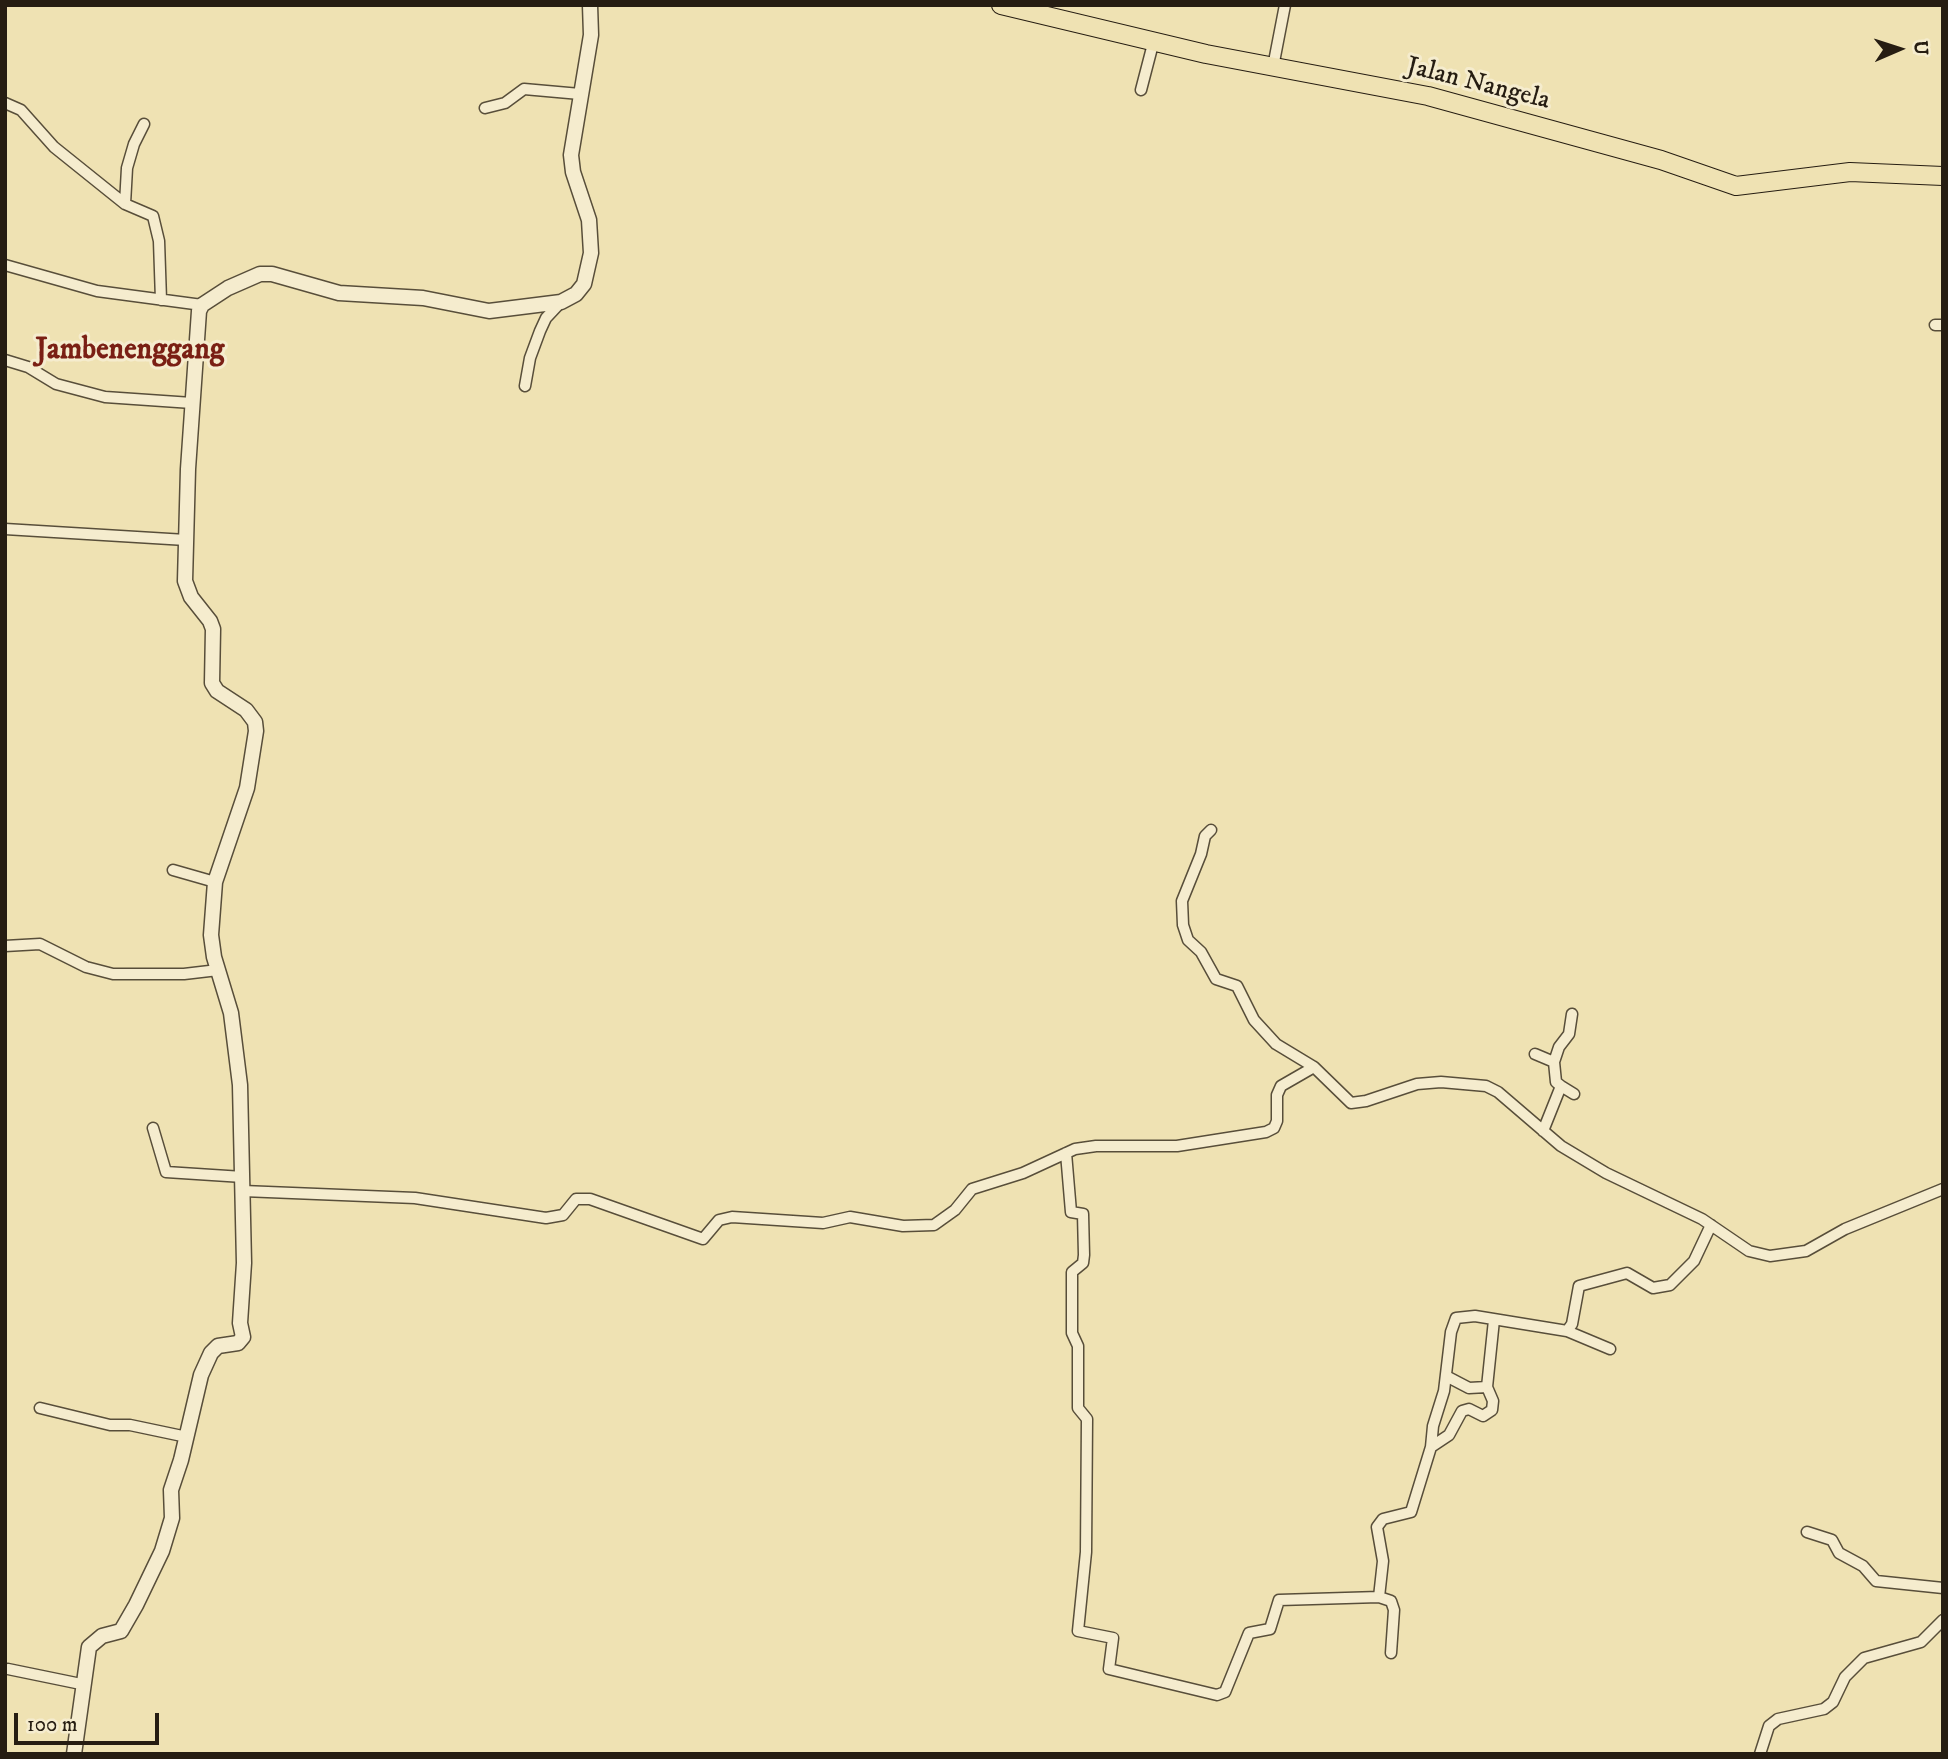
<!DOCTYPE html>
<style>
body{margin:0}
#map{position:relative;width:1948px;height:1759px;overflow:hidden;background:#efe2b3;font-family:"IM FELL DW Pica",serif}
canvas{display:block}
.frame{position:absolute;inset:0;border:7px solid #261d12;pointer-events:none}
.north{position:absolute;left:1864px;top:14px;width:70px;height:70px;-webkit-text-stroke:5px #f5ecce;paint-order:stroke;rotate:87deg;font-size:19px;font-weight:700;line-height:28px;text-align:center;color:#261d12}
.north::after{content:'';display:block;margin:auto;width:24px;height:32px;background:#261d12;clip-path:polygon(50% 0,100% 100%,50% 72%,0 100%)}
.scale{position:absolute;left:14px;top:1713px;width:145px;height:32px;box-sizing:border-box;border:4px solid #261d12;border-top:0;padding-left:9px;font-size:21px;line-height:24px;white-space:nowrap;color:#261d12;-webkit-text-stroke:5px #f5ecce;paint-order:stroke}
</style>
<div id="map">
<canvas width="1948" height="1759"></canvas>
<div class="frame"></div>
<div class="north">U</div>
<div class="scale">100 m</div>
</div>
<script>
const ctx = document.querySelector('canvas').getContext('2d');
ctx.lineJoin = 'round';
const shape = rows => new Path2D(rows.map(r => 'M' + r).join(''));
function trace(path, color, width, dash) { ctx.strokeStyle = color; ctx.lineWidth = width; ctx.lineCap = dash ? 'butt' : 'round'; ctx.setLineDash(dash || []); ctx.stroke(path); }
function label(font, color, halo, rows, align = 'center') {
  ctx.font = font + ' "IM FELL DW Pica",serif'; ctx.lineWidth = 6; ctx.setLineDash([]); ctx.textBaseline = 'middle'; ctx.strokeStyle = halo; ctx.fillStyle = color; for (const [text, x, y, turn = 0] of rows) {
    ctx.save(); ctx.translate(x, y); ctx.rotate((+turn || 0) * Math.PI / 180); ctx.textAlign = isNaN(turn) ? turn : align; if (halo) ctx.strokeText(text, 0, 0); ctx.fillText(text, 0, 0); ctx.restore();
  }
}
const minor = shape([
 [1273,67,1285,5],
 [1141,90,1154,40],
 [5,103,21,110,54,147,125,204,153,216,159,241,161,300],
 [485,108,505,103,524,89,580,94],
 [125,204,127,168,134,144,144,124],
 [5,265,97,291,202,305],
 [1935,325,1943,325],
 [5,360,28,367,56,384,105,397,192,403],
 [525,386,530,358,540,331,546,318,561,302],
 [5,529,186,540],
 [1211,830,1205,836,1201,854,1182,901,1183,925,1188,940,1201,952,1216,979,1237,986,1254,1020,1276,1044,1314,1067],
 [173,870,215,882],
 [5,946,40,944,86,967,113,974,184,974,218,970],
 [1535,1054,1554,1062],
 [1561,1086,1556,1082,1554,1062,1559,1047,1569,1034,1572,1014],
 [153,1128,166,1172,243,1177],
 [1543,1131,1561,1086,1574,1094],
 [1066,1153,1071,1212,1083,1214,1084,1255,1083,1263,1072,1272,1072,1333,1078,1346,1078,1408,1087,1419,1086,1552,1078,1631,1113,1638,1109,1669,1217,1695,1225,1692,1249,1633,1270,1629,1279,1600,1379,1597,1383,1561,1377,1527,1383,1519,1411,1512,1431,1447,1433,1426,1444,1391,1451,1332,1456,1318,1475,1316,1567,1331,1572,1324,1579,1286,1627,1273,1653,1288,1670,1285,1694,1261,1711,1225],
 [243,1191,415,1198,546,1218,563,1215,576,1199,590,1199,703,1239,719,1220,732,1217,823,1223,850,1217,903,1226,934,1225,955,1210,972,1189,1023,1173,1075,1149,1096,1146,1177,1146,1266,1132,1274,1128,1277,1121,1277,1095,1281,1086,1314,1067,1351,1103,1366,1101,1417,1084,1441,1082,1486,1086,1498,1092,1561,1146,1606,1173,1702,1219,1749,1251,1770,1256,1806,1251,1845,1229,1943,1189],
 [1567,1331,1610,1349],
 [1446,1376,1469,1388,1487,1387],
 [40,1408,110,1425,130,1425,187,1437],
 [1431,1447,1449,1435,1462,1411,1469,1409,1483,1416,1492,1410,1493,1401,1487,1387,1494,1320],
 [1807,1532,1832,1540,1839,1553,1863,1566,1876,1581,1943,1588],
 [1379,1597,1391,1601,1394,1610,1391,1653],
 [8,1669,81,1684],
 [1760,1754,1769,1726,1778,1719,1824,1709,1833,1702,1845,1677,1864,1658,1921,1642,1943,1620]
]);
const tertiary = shape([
 [74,1754,89,1647,102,1636,121,1631,136,1605,162,1551,172,1518,171,1490,181,1460,201,1375,211,1353,218,1346,238,1343,243,1337,240,1323,244,1263,240,1085,231,1013,214,957,211,935,215,882,247,788,256,731,255,722,246,710,217,691,212,683,213,629,210,621,191,597,185,581,188,469,199,311,202,305,228,288,260,274,272,274,339,293,423,298,489,311,561,302,576,294,584,284,591,253,589,220,573,172,571,155,591,35,590,5]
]);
const primary = shape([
 [1001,5,1206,54,1428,96,1661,160,1736,186,1850,172,1943,176]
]);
const streetNames = [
 ["Jalan Nangela",1478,85,14]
];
const quarterNames = [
 ["Jambenenggang",130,352]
];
trace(minor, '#584e3a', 13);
trace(tertiary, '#584e3a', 17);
trace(primary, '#261d12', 20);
trace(minor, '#f5ecce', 10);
trace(tertiary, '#f5ecce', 14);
trace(primary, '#efe2b3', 18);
label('26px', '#261d12', '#f5ecce', streetNames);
label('bold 30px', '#7a1f14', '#f5ecce', quarterNames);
</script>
